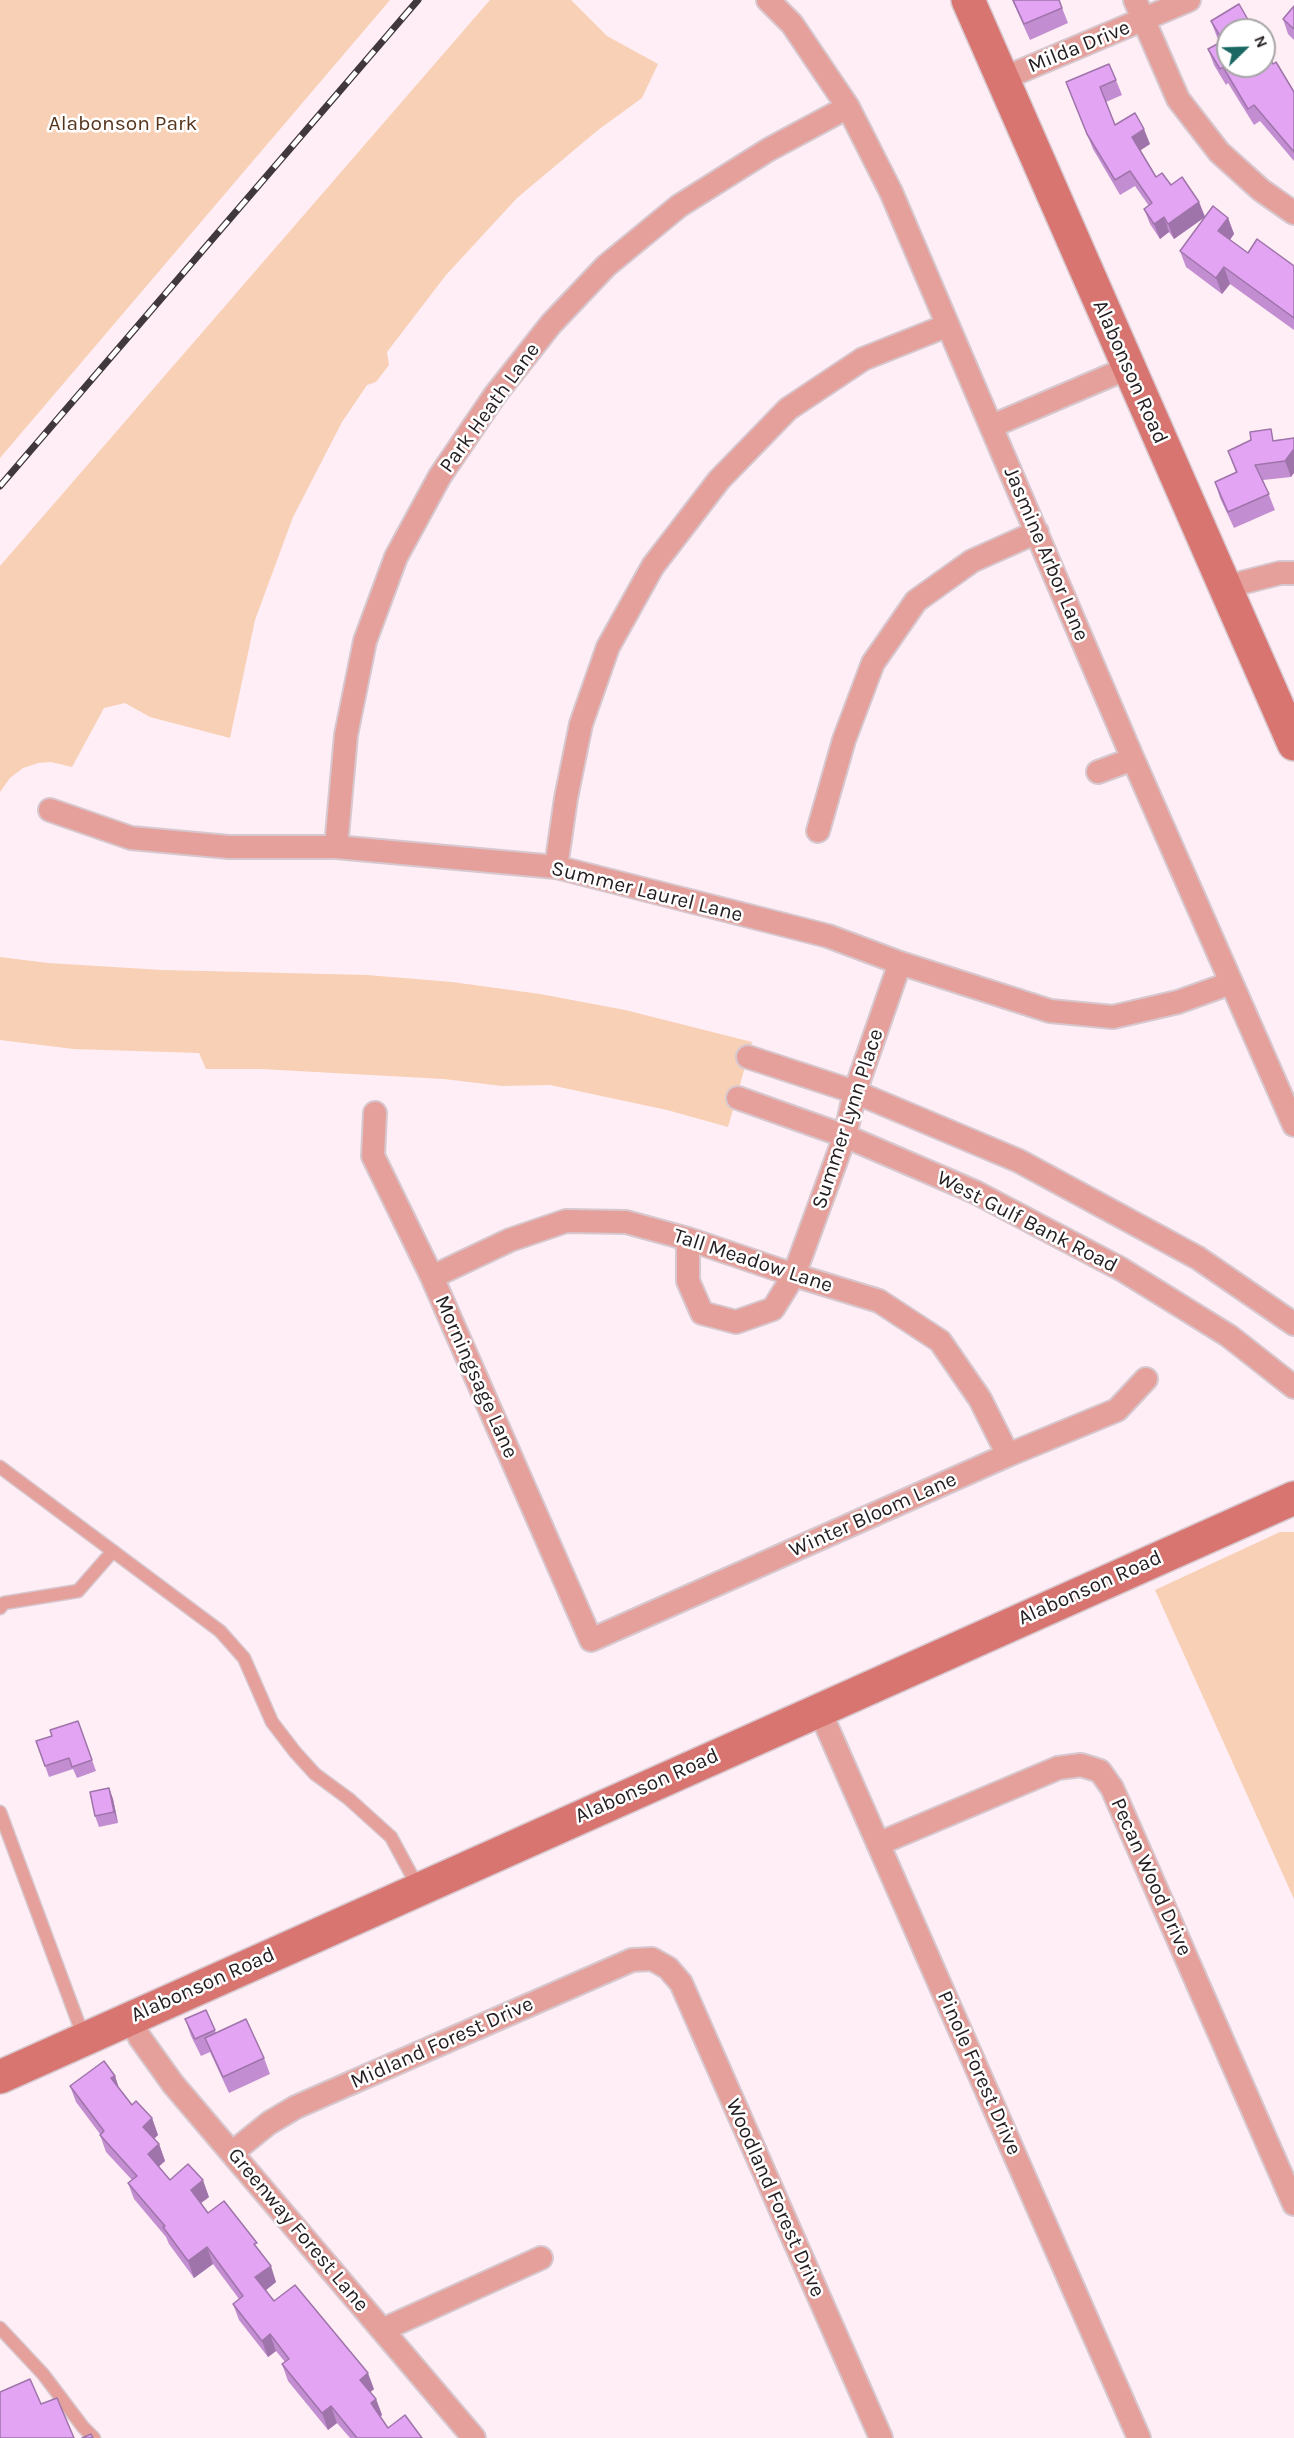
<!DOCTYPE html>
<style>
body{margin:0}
#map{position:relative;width:1294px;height:2438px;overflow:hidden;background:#ffeef5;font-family:Karla,sans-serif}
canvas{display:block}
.north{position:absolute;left:1216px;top:18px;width:60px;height:60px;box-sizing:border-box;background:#fff;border:2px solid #a7a5a6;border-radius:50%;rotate:67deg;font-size:16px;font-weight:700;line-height:24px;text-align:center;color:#231d20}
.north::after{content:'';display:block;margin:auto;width:21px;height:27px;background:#1a6763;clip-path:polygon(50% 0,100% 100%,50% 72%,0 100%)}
</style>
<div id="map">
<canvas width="1294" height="2438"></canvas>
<div class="north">N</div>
</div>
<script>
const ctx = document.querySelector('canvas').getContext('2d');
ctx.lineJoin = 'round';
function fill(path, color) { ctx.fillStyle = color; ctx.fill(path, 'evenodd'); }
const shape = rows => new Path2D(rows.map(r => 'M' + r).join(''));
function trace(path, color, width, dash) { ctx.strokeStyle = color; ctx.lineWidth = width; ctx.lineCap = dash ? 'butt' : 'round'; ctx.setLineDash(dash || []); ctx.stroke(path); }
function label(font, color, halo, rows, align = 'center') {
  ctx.font = font + ' Karla,sans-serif'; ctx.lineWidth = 5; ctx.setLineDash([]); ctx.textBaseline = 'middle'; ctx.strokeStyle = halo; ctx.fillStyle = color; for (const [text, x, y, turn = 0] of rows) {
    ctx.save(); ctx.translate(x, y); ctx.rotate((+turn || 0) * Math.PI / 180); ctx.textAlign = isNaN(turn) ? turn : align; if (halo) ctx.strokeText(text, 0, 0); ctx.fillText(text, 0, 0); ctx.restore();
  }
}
const green = shape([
 [0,0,390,0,0,458],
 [490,0,571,0,607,36,658,64,642,98,598,130,517,198,446,275,387,352,389,365,376,382,367,385,342,422,293,517,255,620,230,738,150,717,125,703,104,708,72,767,51,762,38,763,23,768,10,778,0,792,0,566],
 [0,957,48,963,162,970,367,975,452,982,540,994,625,1010,752,1042,728,1127,667,1110,550,1085,502,1086,444,1079,261,1069,206,1069,199,1053,74,1049,0,1040],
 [1280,1532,1294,1532,1294,1899,1155,1590]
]);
const lane = shape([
 [0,1467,220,1631,244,1658,272,1722,295,1752,315,1774,349,1799,391,1837,418,1887],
 [0,1608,4,1603,78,1591,113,1551],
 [0,1812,84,2038],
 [0,2328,43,2374,83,2427,94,2438]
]);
const street = shape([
 [768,0,792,24,848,107,891,192,1133,759,1294,1125],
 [1135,0,1178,99,1219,152,1261,190,1294,213],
 [1002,79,1189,0],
 [992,426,1128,368],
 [1225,587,1280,573,1294,573],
 [1098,772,1133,759],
 [50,810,131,838,229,847,336,847,556,867,828,936,900,963,1050,1011,1113,1017,1178,1002,1231,983],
 [818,831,844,740,873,663,916,601,972,561,1037,532],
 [336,847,346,735,365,641,396,557,440,476,495,395,551,324,606,266,679,206,768,150,848,107],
 [556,867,566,798,581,724,608,647,653,566,719,480,788,409,863,359,946,326],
 [748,1057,855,1092,1019,1161,1198,1258,1294,1324],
 [738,1098,845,1136,975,1192,1121,1269,1229,1336,1294,1387],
 [375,1113,373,1156,432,1277,591,1640,1008,1455,1117,1410,1146,1379],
 [688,1239,688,1281,702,1313,736,1322,773,1309,794,1275,845,1136,855,1092,900,963],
 [432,1277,510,1240,566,1221,626,1222,688,1239,794,1275,879,1301,940,1341,980,1399,1008,1455],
 [819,1709,1139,2438],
 [878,1844,1058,1768,1081,1765,1100,1771,1112,1788,1294,2204],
 [130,2018,140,2038,173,2084,474,2438],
 [233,2152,269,2123,296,2107,632,1960,652,1959,668,1968,681,1983,881,2438],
 [382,2330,541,2258]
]);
const secondary = shape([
 [968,0,1294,744],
 [0,2077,1294,1498]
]);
const rail = shape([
 [0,486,418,0]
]);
const wall = shape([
 [1012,0,1059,0,1068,23,1030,40],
 [1294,6,1294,40,1288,34,1283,19],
 [1211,21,1273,64,1294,92,1294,161,1260,121,1254,125,1228,83,1226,85,1214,65,1208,49,1220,42,1217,37],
 [1116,80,1122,95,1106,102,1115,125,1150,144,1140,150,1156,177,1199,202,1205,217,1174,239,1169,232,1160,239,1150,224,1144,209,1149,206,1135,186,1120,195,1093,149,1066,82],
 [1228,218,1234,234,1230,240,1248,253,1294,266,1294,330,1230,284,1222,294,1186,267,1180,251],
 [1294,438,1291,477,1263,480,1275,510,1234,528,1220,498,1215,482,1236,473,1228,451,1275,440],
 [78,1721,96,1771,77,1778,73,1769,49,1777,36,1741,52,1736],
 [109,1788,113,1799,118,1823,99,1827,95,1816],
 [206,2010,216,2033,264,2058,270,2074,229,2093,210,2052,201,2056,191,2036,185,2019],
 [115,2076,119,2088,132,2105,152,2118,158,2135,154,2139,159,2144,165,2161,158,2167,170,2180,209,2197,201,2203,208,2213,260,2251,276,2282,266,2290,274,2301,374,2389,370,2392,376,2399,382,2415,380,2416,388,2428,422,2438,350,2438,337,2423,328,2430,288,2381,282,2364,285,2362,276,2351,268,2357,239,2320,233,2304,239,2299,213,2264,194,2278,169,2244,166,2237,134,2199,128,2183,132,2180,106,2152,100,2135,100,2134,76,2102,70,2086]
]);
const shadedWall = shape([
 [1144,129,1150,144,1138,152,1132,137],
 [1199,202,1205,217,1174,239,1168,224],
 [1164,217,1169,232,1160,239,1154,224],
 [1228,218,1234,234,1224,247,1218,231],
 [1224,267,1230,284,1222,294,1216,278],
 [1294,449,1294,473,1291,477,1285,461],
 [109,1788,113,1799,118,1823,114,1812],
 [115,2076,120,2092,111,2078],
 [152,2118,158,2135,149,2143,143,2127],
 [159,2144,165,2161,154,2171,148,2154],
 [203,2180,209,2197,197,2206,191,2190],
 [207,2247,213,2264,194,2278,188,2261],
 [271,2266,276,2282,261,2294,255,2277],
 [270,2334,276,2351,268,2357,262,2341],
 [368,2373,374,2389,366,2396,360,2380],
 [376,2399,382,2415,377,2419,371,2403],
 [331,2406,337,2423,328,2430,322,2413]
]);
const building = shape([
 [1013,0,1059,0,1062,8,1024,24,1013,0],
 [1239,4,1254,30,1228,30,1228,66,1264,66,1264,48,1273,64,1276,62,1294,92,1294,152,1254,105,1248,109,1223,67,1220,69,1208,49,1223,41,1211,21,1239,4],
 [1294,6,1294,29,1283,19,1294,6],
 [1109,64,1116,80,1100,87,1115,125,1135,113,1144,129,1132,137,1156,177,1162,173,1171,185,1182,177,1199,202,1168,224,1164,217,1154,224,1144,209,1152,203,1130,171,1115,180,1087,134,1066,82,1109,64],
 [1213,206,1228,218,1218,231,1248,253,1257,239,1294,266,1294,318,1224,267,1216,278,1180,251,1213,206],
 [1271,429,1273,441,1294,438,1294,449,1285,461,1255,465,1269,494,1228,512,1215,482,1237,472,1228,451,1251,440,1250,432,1271,429],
 [78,1721,92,1760,72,1767,69,1758,45,1766,36,1741,52,1736,50,1730,78,1721],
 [109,1788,114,1812,95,1816,90,1792,109,1788],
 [206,2010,215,2030,195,2039,185,2019,206,2010],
 [246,2019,264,2058,223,2077,205,2038,246,2019],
 [104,2061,115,2076,111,2078,132,2105,136,2101,152,2118,143,2127,159,2144,148,2154,170,2180,188,2164,203,2180,191,2190,208,2213,224,2201,257,2243,254,2244,271,2266,255,2277,274,2301,295,2285,368,2373,360,2380,376,2399,371,2403,388,2428,405,2415,422,2438,357,2438,331,2406,322,2413,282,2364,289,2359,270,2334,262,2341,233,2304,243,2296,207,2247,188,2261,163,2227,165,2226,128,2183,137,2176,100,2135,104,2131,70,2086,104,2061],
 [30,2379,41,2404,57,2398,74,2438,0,2438,0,2392,30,2379],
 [91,2434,93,2438,82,2438,91,2434]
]);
const streetNames = [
 ["Milda Drive",1079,47,-22],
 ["Alabonson Road",1130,372,66],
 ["Park Heath Lane",490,408,-54],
 ["Jasmine Arbor Lane",1046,554,67],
 ["Summer Laurel Lane",647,892,14],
 ["Summer Lynn Place",848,1119,-72],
 ["West Gulf Bank Road",1027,1222,27],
 ["Tall Meadow Lane",753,1261,18],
 ["Morningsage Lane",476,1377,66],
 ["Winter Bloom Lane",873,1515,-24],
 ["Alabonson Road",1090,1588,-24],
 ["Alabonson Road",647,1786,-24],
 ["Pecan Wood Drive",1151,1877,66],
 ["Alabonson Road",203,1985,-24],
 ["Midland Forest Drive",442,2043,-24],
 ["Pinole Forest Drive",979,2073,66],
 ["Woodland Forest Drive",775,2198,66],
 ["Greenway Forest Lane",298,2230,50]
];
const parkNames = [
 ["Alabonson Park",123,124]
];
fill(green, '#f7d0b6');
trace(lane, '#d7c8cf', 15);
trace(street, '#d7c8cf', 26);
trace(secondary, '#d7c8cf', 36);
trace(lane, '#e5a09b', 12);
trace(street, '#e5a09b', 22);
trace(secondary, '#d97571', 33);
trace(rail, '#40383c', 7);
trace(rail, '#fff', 4.5, [14]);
fill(wall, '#c38ed1');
fill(shadedWall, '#9f74aa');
fill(building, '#e3a5f3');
trace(building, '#9f74aa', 1.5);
label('21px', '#231d20', '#fff', streetNames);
label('21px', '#57351c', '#fff', parkNames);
</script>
